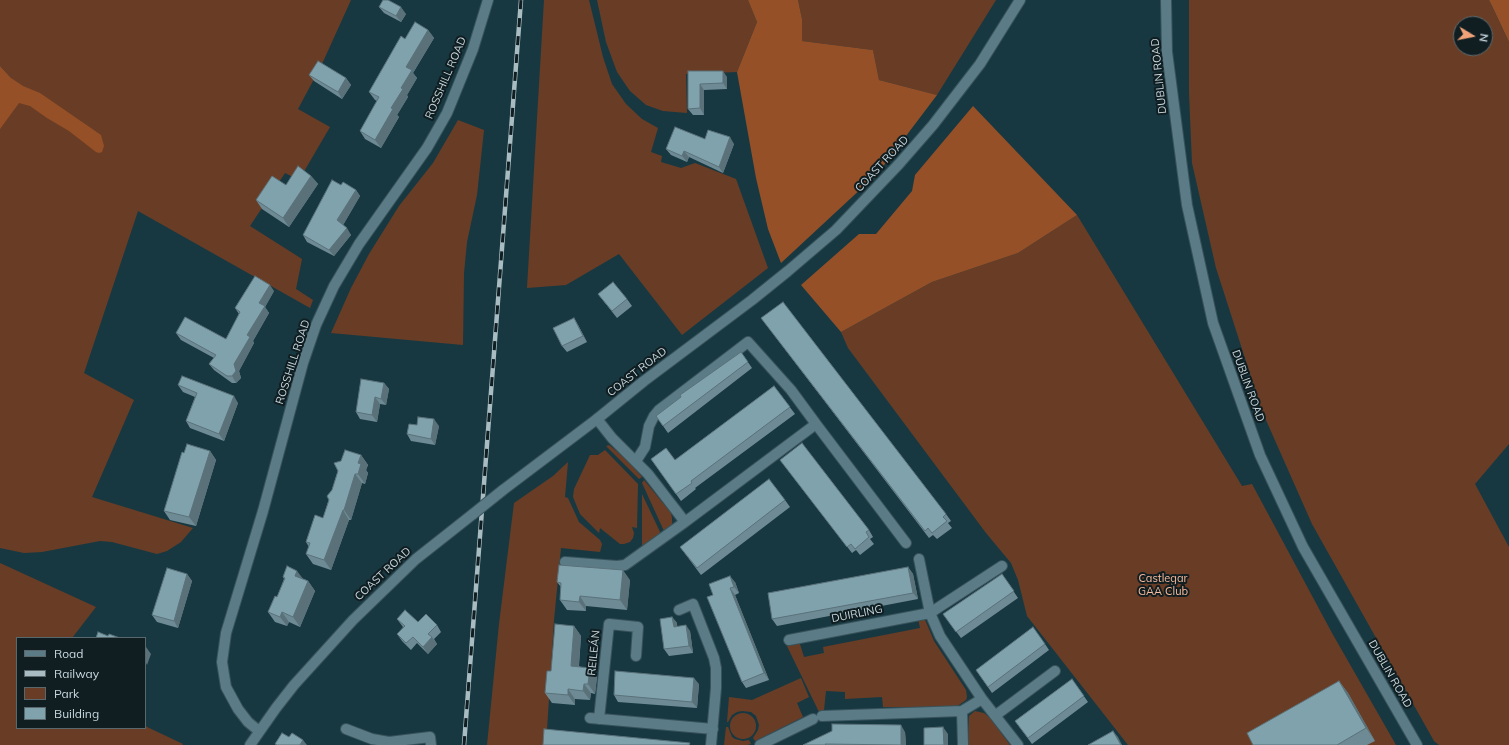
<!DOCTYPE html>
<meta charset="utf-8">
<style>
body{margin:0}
#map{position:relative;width:1509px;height:745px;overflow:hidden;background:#183841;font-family:Mulish,sans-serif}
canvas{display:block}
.legend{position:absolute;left:16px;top:637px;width:130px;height:92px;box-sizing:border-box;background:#101d21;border:1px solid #59686d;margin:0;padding:5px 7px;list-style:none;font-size:12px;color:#c7d8de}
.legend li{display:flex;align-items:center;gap:8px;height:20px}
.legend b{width:20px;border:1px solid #59686d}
.north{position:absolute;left:1453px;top:16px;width:40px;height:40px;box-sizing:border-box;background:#101d21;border:1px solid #59686d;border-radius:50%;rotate:100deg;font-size:11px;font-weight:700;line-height:16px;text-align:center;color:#c7d8de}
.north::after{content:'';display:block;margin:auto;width:14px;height:18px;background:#f0a279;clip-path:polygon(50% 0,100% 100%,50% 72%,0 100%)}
</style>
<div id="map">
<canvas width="1509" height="745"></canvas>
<ul class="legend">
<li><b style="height:5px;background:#5b7b86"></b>Road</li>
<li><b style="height:5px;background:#a8bcc2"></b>Railway</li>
<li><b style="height:11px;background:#693d25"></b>Park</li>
<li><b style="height:11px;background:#80a2ad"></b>Building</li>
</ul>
<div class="north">N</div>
</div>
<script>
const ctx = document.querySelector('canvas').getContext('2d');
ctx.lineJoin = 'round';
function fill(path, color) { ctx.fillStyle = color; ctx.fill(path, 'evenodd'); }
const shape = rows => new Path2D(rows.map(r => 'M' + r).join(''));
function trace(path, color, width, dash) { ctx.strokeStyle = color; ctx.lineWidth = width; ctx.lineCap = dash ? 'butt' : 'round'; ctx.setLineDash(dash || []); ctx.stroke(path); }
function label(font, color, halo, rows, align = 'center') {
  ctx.font = font + ' Mulish,sans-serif'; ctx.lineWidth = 4; ctx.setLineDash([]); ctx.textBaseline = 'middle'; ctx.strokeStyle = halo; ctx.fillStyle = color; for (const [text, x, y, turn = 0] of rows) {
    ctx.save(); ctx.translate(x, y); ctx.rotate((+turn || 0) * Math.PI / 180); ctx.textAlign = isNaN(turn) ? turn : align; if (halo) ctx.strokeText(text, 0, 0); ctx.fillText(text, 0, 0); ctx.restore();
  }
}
const green = shape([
 [0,0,351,0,322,64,298,109,330,127,299,180,285,173,250,226,302,259,296,289,313,300,310,308,138,211,84,373,134,400,92,497,193,528,181,542,167,551,157,554,112,542,100,541,42,552,24,553,0,548,0,128,11,78,0,66],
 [544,0,589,0,603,57,612,84,626,104,642,119,658,128,651,152,662,156,661,162,681,168,695,163,736,179,768,268,682,335,619,254,566,285,527,288],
 [597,0,748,0,757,22,737,72,686,74,687,113,663,111,646,105,630,91,617,72,606,42],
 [798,0,996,0,937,95,879,80,873,50,802,41,802,19],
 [1189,0,1489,0,1509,42,1509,444,1475,484,1509,547,1509,745,1439,745,1434,741,1312,524,1262,411,1216,268,1192,163,1189,93],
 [1461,24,1485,24,1485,48,1461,48],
 [458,120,484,130,477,195,467,242,464,273,463,345,331,333,351,288,369,254,399,206,433,163],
 [1077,215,1242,486,1252,484,1332,633,1396,745,1128,745,1027,616,1018,580,1011,563,986,533,848,348,841,332,932,282,1018,253],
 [609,445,625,458,642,477,639,479,606,446],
 [605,450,638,484,637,528,632,527,634,533,633,538,630,542,624,544,620,544,600,528,599,533,580,514,573,497,574,489,590,455,598,455],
 [568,462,565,497,568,498,579,522,600,540,602,544,600,552,561,548,554,620,546,745,487,745,499,624,514,503,553,476],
 [644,480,671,513,672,518,672,525,664,531,642,483],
 [642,494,661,534,642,548],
 [0,563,96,607,72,638,17,638,17,728,145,728,145,726,183,744,182,745,0,745],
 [918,618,924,618,926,622,934,641,966,690,967,697,966,700,956,707,883,707,882,697,845,699,845,692,826,691,824,710,819,712,786,644,799,641,804,657,824,653,823,647,920,628],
 [801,678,809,697,797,703,803,717,755,741,753,738,758,730,759,725,756,716,751,712,742,711,737,712,732,715,728,722,727,722,729,697,752,700],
 [975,711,984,713,990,718,1010,745,968,745,969,716],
 '730 726a13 13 0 1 1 26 0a13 13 0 1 1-26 0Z',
 [726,727,728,727,732,737,735,739,743,741,749,740,751,744,747,745,724,745]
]);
const forest = shape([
 [748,0,798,0,802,19,802,41,873,50,879,80,937,95,878,173,781,263,768,229,756,178,737,72,757,22],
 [1489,0,1509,0,1509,42,1492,6],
 [0,66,11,78,23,86,40,93,101,135,104,146,102,152,99,153,96,152,69,131,47,118,30,106,19,103,0,129],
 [973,106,1077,215,1018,253,932,282,841,332,801,285,859,234,876,234,912,191,915,175]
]);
const street = shape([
 [816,424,906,543],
 [636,461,645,447,649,426,654,416,659,410,748,342,791,390,816,424,685,522],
 [919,559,930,613,940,636,982,699,1018,745],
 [565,562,617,566,625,565,685,522,648,474,612,438,597,419],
 [679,610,693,604,714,658,716,668,716,688,711,745],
 [789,640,930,613,1002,566],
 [962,711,963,745],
 [996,715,1055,671],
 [822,716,962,711,982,699],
 [590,718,713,729],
 [599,719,609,624,638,627,636,656],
 [346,729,372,739,389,742,430,737,431,745],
 [760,745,813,719]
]);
const secondary = shape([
 [1166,0,1167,52,1187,205,1213,323,1260,455,1303,547,1417,745],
 [503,490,597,419,644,381,752,300,788,271,836,230,899,164,933,125,980,64,1020,0],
 [259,731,248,722,238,709,226,687,222,662,226,633,263,511,303,363,316,325,334,286,359,244,427,148,447,113,473,49,488,0],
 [250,745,276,708,294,685,353,620,416,559,473,514]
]);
const rail = shape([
 [464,745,521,0]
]);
const secondaryBridge = shape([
 [473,514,503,490]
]);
const wall = shape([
 [379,7,406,14,401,22,384,13],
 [428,30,434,38,413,73,417,78,407,95,408,97,397,115,399,117,381,148,365,139,360,131,377,101,375,100,369,92,405,39],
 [688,71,727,77,727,89,704,90,704,115,693,115,688,109],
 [309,75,346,78,351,85,342,99,314,81],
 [705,139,734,144,723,173,689,157,687,162,671,155,666,149],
 [311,176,318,184,289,227,262,209,256,200,286,185],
 [341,185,356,190,360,196,343,225,351,235,334,256,307,242,303,235],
 [274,291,265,307,269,313,253,341,254,343,239,371,241,378,236,383,232,383,214,370,209,364,214,358,181,340,176,333,226,339,239,314,235,308],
 [598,294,627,299,632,306,617,318],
 [574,318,578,325,587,342,567,352,562,346],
 [761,318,946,514,951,521,948,523,952,528,937,539,933,535,929,538],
 [741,352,752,368,668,433,656,416],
 [384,383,389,389,386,405,380,404,377,422,360,419,356,412],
 [178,385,238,403,224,441,190,428,186,421,195,397,183,392],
 [774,386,795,414,695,488,696,489,681,501,651,459,675,460],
 [439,426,435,445,411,441,407,434],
 [210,451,216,460,196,526,170,520,164,511,184,453],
 [361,455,368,465,366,470,368,473,365,484,362,483,351,520,349,520,331,570,313,564,306,554,309,547,306,542,323,518,341,461],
 [780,460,869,530,873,537,870,539,874,544,860,555,856,550,852,553],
 [785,500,790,507,701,575,680,547],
 [908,567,913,574,918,599,777,626,772,619],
 [187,574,192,581,178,628,157,622,152,615],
 [1002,574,1018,598,961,638,943,614],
 [283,577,304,579,308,581,315,591,300,627,289,622,287,626,275,622,268,612,277,597,284,579],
 [630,580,627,610,586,606,586,611,567,610,560,600,561,587,557,582],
 [735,582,739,593,735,595,769,680,746,688,742,682,713,595],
 [672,617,677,623,677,626,690,631,693,653,669,656,664,649],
 [397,619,437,625,441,632,434,639,437,644,428,654,417,643,411,650,402,641,397,634,403,627],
 [574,626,581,636,579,666,597,677,595,694,591,693,590,700,575,699,575,705,552,703,545,693,551,671],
 [1045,644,1049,650,992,693,976,670],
 [1072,679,1088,702,1032,744,1015,721],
 [1339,681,1348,693,1375,741,1367,745,1253,745],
 [699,684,697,708,618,702,614,695],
 [905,732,906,745,803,745]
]);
const shadedWall = shape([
 [401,7,406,14,401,22,396,16],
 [428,30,434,38,413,73,417,78,407,95,408,97,397,115,399,117,381,148,375,140,391,108,406,67],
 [723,71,727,77,727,89,723,83],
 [346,78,351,85,342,99,338,92],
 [700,84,704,90,704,115,700,108],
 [730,137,734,144,723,173,719,167],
 [684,151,689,157,687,162,682,156],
 [311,176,318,184,289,227,283,218],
 [356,190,360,196,342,227,337,220],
 [347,228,351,235,334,256,329,250],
 [270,285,274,291,265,307,269,313,253,341,254,343,239,371,241,378,236,383,232,376,234,364,247,335,259,303],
 [574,318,578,325,587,342,583,336],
 [384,383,389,389,386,405,381,399],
 [234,396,238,403,224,441,219,434],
 [375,397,380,404,377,422,372,415],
 [434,419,439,426,435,445,431,439],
 [210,451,216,460,196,526,189,517],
 [361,455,368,465,366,470,368,473,365,484,358,474,358,463],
 [355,474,362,483,351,520,344,510],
 [343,510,349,520,331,570,324,560],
 [908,567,913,574,918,599,913,593],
 [623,570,630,580,627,610,620,600],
 [297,571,304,580,295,576],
 [187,574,192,581,178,628,174,621],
 [730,576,735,582,739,593,734,587],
 [308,581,315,591,300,627,293,617],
 [730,588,735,595,769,680,764,673],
 [580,596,586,606,586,611,579,602],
 [282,612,289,622,287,626,280,617],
 [672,617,677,623,678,633,674,627],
 [686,625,690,631,693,653,689,646],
 [574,626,581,636,578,676,571,666],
 [432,637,437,644,428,654,423,647],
 [146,647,151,654,147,665,145,661,145,651],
 [590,668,597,677,595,694,588,684],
 [694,678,699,684,697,708,692,702],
 [1339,681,1348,693,1375,741,1366,728],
 [584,684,591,693,590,700,583,691],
 [568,689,575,699,575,705,568,695],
 [901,725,905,732,906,745,901,745],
 [943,727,948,734,948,745,944,745],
 [1113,731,1118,737,1122,745,1121,745],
 [303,740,307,745,300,745]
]);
const building = shape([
 [383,0,388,0,401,7,396,16,379,7,383,0],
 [415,22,428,30,406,67,412,70,401,88,403,89,391,108,393,109,375,140,360,131,379,97,369,92,401,36,405,39,415,22],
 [318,61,346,78,338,92,309,75,318,61],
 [688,71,723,71,723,83,700,84,700,108,688,109,688,71],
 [675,127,705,139,708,130,730,137,719,167,684,151,682,156,666,149,675,127],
 [298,166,311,176,283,218,256,200,272,176,286,185,298,166],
 [332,180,341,185,343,182,356,190,337,220,347,228,329,250,303,235,332,180],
 [255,276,270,285,259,303,265,306,247,335,250,337,234,364,236,371,232,376,227,376,209,364,216,355,176,333,185,317,226,339,240,312,235,308,255,276],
 [613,282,627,299,612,311,598,294,613,282],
 [783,302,946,514,943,517,947,521,932,533,928,528,925,531,761,318,783,302],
 [574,318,583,336,562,346,553,328,574,318],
 [741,352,748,362,663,426,656,416,681,397,680,395,741,352],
 [182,376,234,396,219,434,186,421,197,393,178,385,182,376],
 [361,379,384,383,381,399,375,397,372,415,356,412,361,379],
 [774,386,790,407,691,481,692,483,676,494,651,459,666,448,675,460,774,386],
 [418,417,434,419,431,439,407,434,409,424,417,425,418,417],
 [802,443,869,530,866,532,869,537,855,549,851,544,847,547,780,460,802,443],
 [187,444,210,451,189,517,164,511,182,452,184,453,187,444],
 [345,450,361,455,358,463,361,464,358,474,355,474,344,510,343,510,324,560,306,554,310,543,306,542,315,515,323,518,329,500,327,496,332,490,338,471,334,463,341,461,345,450],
 [769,479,785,500,697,568,680,547,769,479],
 [559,565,623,570,620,600,580,596,579,602,560,600,561,583,557,582,559,565],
 [287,566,297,571,295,576,308,581,293,617,282,612,280,617,268,612,275,596,277,597,285,578,283,577,287,566],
 [908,567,913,593,772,619,768,593,908,567],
 [167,568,187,574,174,621,152,615,167,568],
 [1002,574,1014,591,956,632,943,614,1002,574],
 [730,576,734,587,730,588,764,673,742,682,707,597,713,595,709,584,730,576],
 [405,610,418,622,426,614,437,625,428,634,432,637,423,647,413,637,406,643,397,634,405,626,397,619,405,610],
 [672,617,674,627,686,625,689,646,664,649,660,619,672,617],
 [555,624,574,626,571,666,590,668,588,684,584,684,583,691,568,689,568,695,545,693,547,671,551,671,555,624],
 [1033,627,1045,644,988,687,976,670,1033,627],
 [98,632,108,636,109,634,120,638,96,638,98,632],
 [615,671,694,678,692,702,614,695,615,671],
 [1072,679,1084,696,1028,738,1015,721,1072,679],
 [1339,681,1366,728,1337,745,1253,745,1247,733,1339,681],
 [832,724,901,725,901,745,825,744,826,745,803,745,832,731,832,724],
 [943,727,944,745,924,745,924,728,943,727],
 [544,729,690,743,689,745,543,745,544,729],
 [1113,731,1121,745,1088,745,1113,731],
 [282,733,289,737,292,733,303,740,300,745,277,745,275,744,282,733]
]);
const streetNames = [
 ["DUBLIN ROAD",1159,76,-96],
 ["ROSSHILL ROAD",446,78,-67],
 ["COAST ROAD",882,164,-47],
 ["ROSSHILL ROAD",293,362,-72],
 ["COAST ROAD",637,372,-38],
 ["DUBLIN ROAD",1248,386,70],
 ["COAST ROAD",383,574,-43],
 ["DUIRLING",857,614,-11],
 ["REILEÁN",594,653,-84],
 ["DUBLIN ROAD",1390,674,60]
];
const parkNames = [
 ["Castlegar",1163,579],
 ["GAA Club",1163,592]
];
fill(green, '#693d25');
fill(forest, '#965027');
trace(street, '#38535b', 12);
trace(secondary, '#38535b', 12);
trace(street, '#5b7b86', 10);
trace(secondary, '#5b7b86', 10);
trace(rail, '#a8bcc2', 4.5);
trace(rail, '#101d21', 3, [9]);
trace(secondaryBridge, '#38535b', 12, []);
trace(secondaryBridge, '#5b7b86', 10);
fill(wall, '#6e8b95');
fill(shadedWall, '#5a7179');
fill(building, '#80a2ad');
trace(building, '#5a7179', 1);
label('11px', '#c7d8de', '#101d21', streetNames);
label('11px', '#fabd9d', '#101d21', parkNames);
</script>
